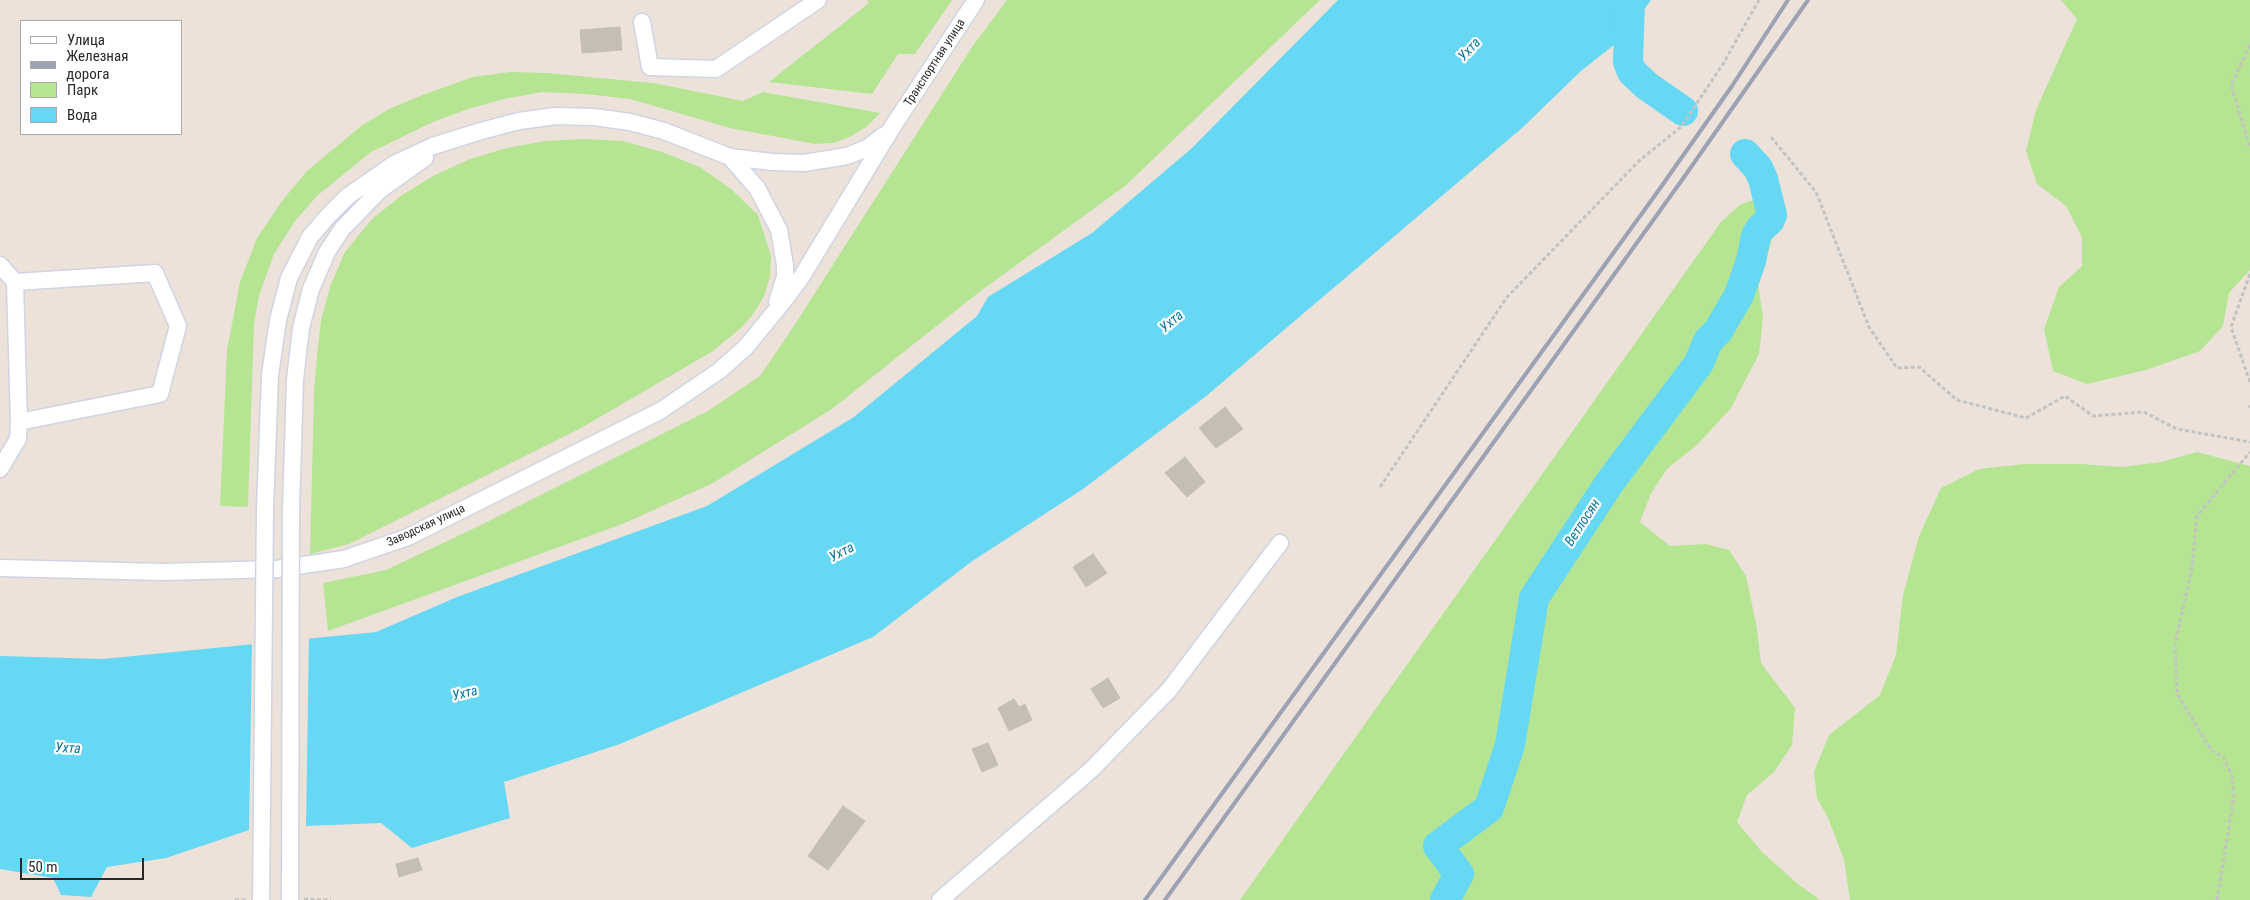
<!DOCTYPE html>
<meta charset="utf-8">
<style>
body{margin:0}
#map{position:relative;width:2250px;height:900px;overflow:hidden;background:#ece2d9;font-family:"Roboto Condensed",sans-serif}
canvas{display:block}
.legend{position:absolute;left:20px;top:20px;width:162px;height:115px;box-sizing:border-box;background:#fff;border:1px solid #a9a9a9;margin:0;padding:6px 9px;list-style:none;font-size:15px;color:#292929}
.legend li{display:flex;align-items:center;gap:10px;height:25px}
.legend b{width:25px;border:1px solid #a9a9a9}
.scale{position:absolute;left:20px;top:858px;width:124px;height:22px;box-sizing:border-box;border:2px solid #292929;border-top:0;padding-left:6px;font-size:15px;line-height:18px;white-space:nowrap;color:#292929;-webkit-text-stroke:4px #fff;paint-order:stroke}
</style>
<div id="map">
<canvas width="2250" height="900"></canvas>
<ul class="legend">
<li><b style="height:6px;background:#fff"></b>Улица</li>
<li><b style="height:6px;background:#9ca1b4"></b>Железная дорога</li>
<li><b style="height:14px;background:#b5e593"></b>Парк</li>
<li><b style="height:14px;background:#66d8f4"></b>Вода</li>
</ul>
<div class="scale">50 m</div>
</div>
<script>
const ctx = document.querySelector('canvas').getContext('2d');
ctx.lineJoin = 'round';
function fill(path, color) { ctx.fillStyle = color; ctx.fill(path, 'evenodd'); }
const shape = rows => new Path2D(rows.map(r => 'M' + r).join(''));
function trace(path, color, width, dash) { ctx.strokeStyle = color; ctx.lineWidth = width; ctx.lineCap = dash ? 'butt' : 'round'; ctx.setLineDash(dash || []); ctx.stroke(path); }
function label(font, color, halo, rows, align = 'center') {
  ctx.font = font + ' "Roboto Condensed",sans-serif'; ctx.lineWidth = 4.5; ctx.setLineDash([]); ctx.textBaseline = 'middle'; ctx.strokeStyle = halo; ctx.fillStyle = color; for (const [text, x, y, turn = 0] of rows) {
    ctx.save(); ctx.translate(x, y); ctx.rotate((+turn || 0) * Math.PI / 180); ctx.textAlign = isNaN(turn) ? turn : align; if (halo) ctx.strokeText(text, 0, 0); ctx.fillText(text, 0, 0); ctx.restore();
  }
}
const green = shape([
 [867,0,952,0,915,54,898,54,872,94,769,82,869,3],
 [1007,0,1320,0,1125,186,978,293,832,409,713,483,625,523,328,631,323,583,386,570,479,526,708,411,760,376,792,329,972,47],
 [2061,0,2250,0,2250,270,2229,293,2223,326,2200,351,2146,370,2087,384,2053,371,2044,329,2059,287,2082,266,2082,237,2066,206,2037,184,2026,151,2036,110,2077,19],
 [510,72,547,73,653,83,743,101,763,92,880,113,866,127,850,137,833,143,815,144,730,128,630,99,586,94,542,92,504,99,468,109,433,122,371,152,318,195,295,221,274,254,259,296,254,324,248,507,220,506,227,350,240,282,257,238,282,201,307,171,361,126,389,109,425,94,473,77],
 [584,139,623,141,662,152,700,167,731,189,758,215,771,256,770,277,764,296,754,313,742,327,713,351,581,428,349,544,310,554,314,392,317,356,321,320,331,284,345,252,371,220,402,195,435,175,470,159,507,148,545,141],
 [1760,198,1778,213,1770,247,1758,283,1763,318,1759,354,1731,408,1698,444,1667,469,1651,493,1640,522,1670,546,1706,544,1729,550,1746,576,1756,623,1761,663,1795,708,1792,745,1774,772,1747,795,1737,822,1762,852,1799,885,1820,900,1240,900,1721,222,1741,204],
 [2197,452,2250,466,2250,900,1850,900,1844,859,1828,818,1817,798,1814,772,1829,735,1880,695,1896,655,1903,595,1919,536,1941,488,1979,469,2025,464,2081,464,2122,467,2161,462]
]);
const water = shape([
 [1338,0,1651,0,1624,37,1581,71,1522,128,1205,397,1083,489,971,562,873,637,620,744,504,782,510,818,412,848,381,823,255,828,166,858,107,867,91,897,61,895,53,878,0,869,0,656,103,659,376,632,457,597,707,506,854,417,977,316,988,297,1092,233,1192,148]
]);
const pier = shape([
 [309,636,306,828,255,831,249,833,252,641]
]);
const river = shape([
 [1630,0,1628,62,1632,72,1647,86,1683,111],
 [1445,900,1459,874,1438,846,1489,808,1510,745,1534,598,1610,482,1699,363,1708,341,1718,331,1739,295,1751,261,1756,236,1760,229,1770,220,1772,215,1763,179,1758,168,1745,154]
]);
const building = shape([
 [620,27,622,50,582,53,580,30,620,27],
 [1225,407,1243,429,1216,448,1199,428,1225,407],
 [1185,457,1205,482,1187,497,1165,473,1185,457],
 [1093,554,1107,573,1086,587,1073,567,1093,554],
 [1108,678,1120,698,1103,708,1091,689,1108,678],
 [1014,699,1019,707,1025,704,1032,720,1009,731,998,708,1014,699],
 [988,743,998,765,982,772,972,749,988,743],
 [843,806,865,821,828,870,808,856,843,806],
 [418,858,422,870,399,877,396,864,418,858]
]);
const path = shape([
 [2250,45,2231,85,2250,147],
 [1771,137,1816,192,1869,327,1897,368,1919,367,1957,400,2026,418,2065,396,2093,416,2144,412,2177,429,2250,442],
 [2250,274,2231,327,2250,382],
 [2250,405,2250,408],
 [1380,487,1507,297,1640,160,1681,127,1723,64,1759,0],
 [304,899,331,900],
 [235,900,246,900],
 [2217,900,2234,796,2232,776,2223,757,2211,750,2177,694,2175,644,2192,568,2197,516,2250,452]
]);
const minor = shape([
 [642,22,650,67,716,69,818,0],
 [730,157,757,188,779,230,785,265,785,277,777,302],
 [0,265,15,282,155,273,178,326,160,394,19,422,18,439,0,469],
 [15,282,19,422],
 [265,509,270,375,278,320,289,278,310,237,328,216,348,196,394,164,433,146,481,131,519,121,556,116,594,117,630,122,664,131,730,157,772,162,804,163,847,156,867,148,884,135],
 [291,509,295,380,301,328,311,289,327,252,342,229,380,190,425,158],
 [0,568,164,572,277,569,344,559,408,537,660,411,719,371,746,347,786,298,802,276,893,126,976,0],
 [940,900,1091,770,1169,690,1280,543]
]);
const rail = shape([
 [1145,900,1656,194,1732,86,1788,0],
 [1165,900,1682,180,1808,0]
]);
const minorBridge = shape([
 [261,900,265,509],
 [290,900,291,509]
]);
const streetNames = [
 ["Транспортная улица",935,63,-57],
 ["Заводская улица",426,526,-25]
];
const waterNames = [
 ["Ухта",1470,50,-47],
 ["Ухта",1172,322,-40],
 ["Ветлосян",1583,523,-57],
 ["Ухта",842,553,-27],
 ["Ухта",465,694,-14],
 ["Ухта",68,749,3]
];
fill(green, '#b5e593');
fill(water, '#66d8f4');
fill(pier, '#ece2d9');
trace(river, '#66d8f4', 30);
fill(building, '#c4beb5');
trace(building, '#c7beb3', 1);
trace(minor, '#cfd4e3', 19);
trace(path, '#c3c3c3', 3, [4, 2.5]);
trace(minor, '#fff', 16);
trace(rail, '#9ca1b4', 4);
trace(minorBridge, '#cfd4e3', 19, []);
trace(minorBridge, '#fff', 16);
label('12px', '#292929', '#fff', streetNames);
label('italic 14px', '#07759e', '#fff', waterNames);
</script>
